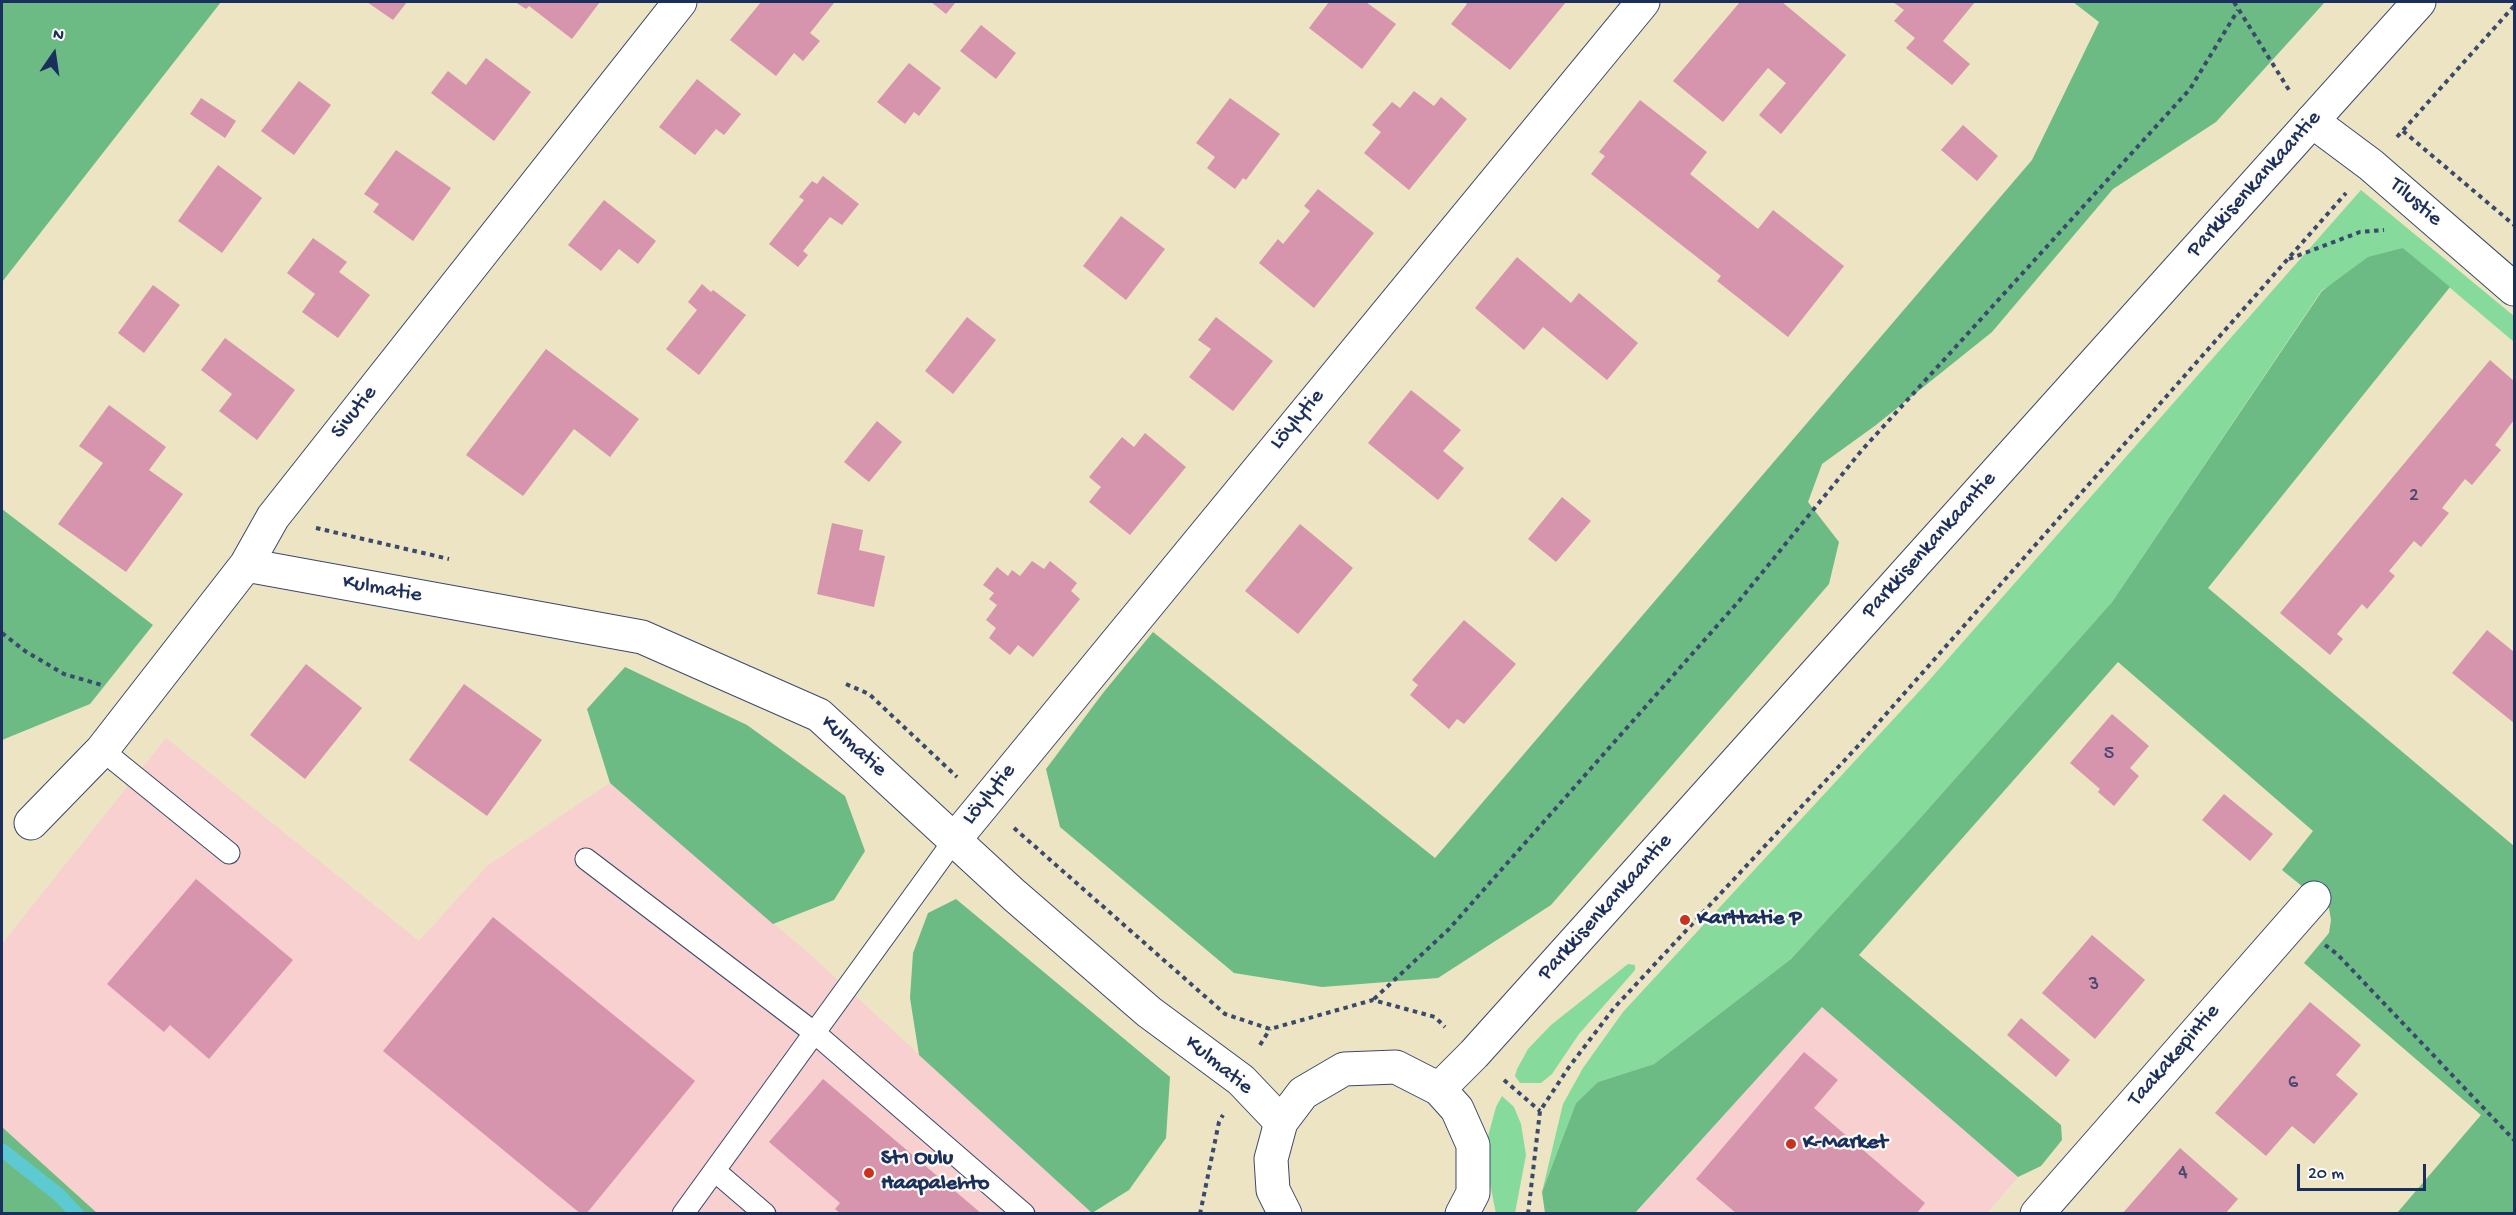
<!DOCTYPE html>
<meta charset="utf-8">
<style>
body{margin:0}
#map{position:relative;width:2516px;height:1215px;overflow:hidden;background:#ece4c3;font-family:"Gochi Hand",sans-serif}
canvas{display:block}
.frame{position:absolute;inset:0;border:3px solid #1b2f5e;pointer-events:none}
.north{position:absolute;left:24px;top:24px;width:60px;height:60px;-webkit-text-stroke:4px #fdfcf7;paint-order:stroke;rotate:13deg;font-size:16px;font-weight:700;line-height:24px;text-align:center;color:#1b2f5e}
.north::after{content:'';display:block;margin:auto;width:21px;height:27px;background:#1b2f5e;clip-path:polygon(50% 0,100% 100%,50% 72%,0 100%)}
.scale{position:absolute;left:2297px;top:1164px;width:129px;height:27px;box-sizing:border-box;border:3px solid #1b2f5e;border-top:0;padding-left:8px;font-size:18px;line-height:21px;white-space:nowrap;color:#1b2f5e;-webkit-text-stroke:4px #fdfcf7;paint-order:stroke}
</style>
<div id="map">
<canvas width="2516" height="1215"></canvas>
<div class="frame"></div>
<div class="north">N</div>
<div class="scale">20 m</div>
</div>
<script>
const ctx = document.querySelector('canvas').getContext('2d');
ctx.lineJoin = 'round';
function fill(path, color) { ctx.fillStyle = color; ctx.fill(path, 'evenodd'); }
const shape = rows => new Path2D(rows.map(r => 'M' + r).join(''));
function trace(path, color, width, dash) { ctx.strokeStyle = color; ctx.lineWidth = width; ctx.lineCap = dash ? 'butt' : 'round'; ctx.setLineDash(dash || []); ctx.stroke(path); }
function label(font, color, halo, rows, align = 'center') {
  ctx.font = font + ' "Gochi Hand",sans-serif'; ctx.lineWidth = 4.5; ctx.setLineDash([]); ctx.textBaseline = 'middle'; ctx.strokeStyle = halo; ctx.fillStyle = color; for (const [text, x, y, turn = 0] of rows) {
    ctx.save(); ctx.translate(x, y); ctx.rotate((+turn || 0) * Math.PI / 180); ctx.textAlign = isNaN(turn) ? turn : align; if (halo) ctx.strokeText(text, 0, 0); ctx.fillText(text, 0, 0); ctx.restore();
  }
}
const built = shape([
 [166,738,419,941,487,866,610,783,815,959,1092,1213,97,1213,2,1127,2,944],
 [1822,1007,2018,1177,1987,1213,1635,1214]
]);
const green = shape([
 [2361,190,2514,316,2514,342,2403,248,2322,290,2112,602,1914,825,1791,959,1654,1064,1598,1082,1576,1103,1542,1192,1563,1104,1583,1068,1623,1012,1925,685],
 [1628,964,1635,965,1635,970,1579,1034,1552,1074,1541,1083,1520,1083,1515,1076,1517,1069,1528,1049,1551,1025],
 [1502,1096,1514,1107,1521,1124,1526,1155,1515,1213,1496,1214,1486,1162,1487,1140,1496,1107]
]);
const forest = shape([
 [2,2,221,2,2,282],
 [2073,2,2325,2,2216,122,2113,189,1992,332,1876,425,1822,464,1808,502,1839,542,1829,584,1551,905,1438,978,1322,987,1234,973,1060,827,1046,769,1103,693,1153,632,1435,858,2032,160,2099,22],
 [2403,248,2450,287,2208,588,2514,846,2514,1213,2397,1213,2481,1115,2304,963,2329,933,2331,920,2329,908,2282,870,2313,831,2118,662,1859,955,2061,1125,2062,1140,2041,1166,2018,1177,1822,1007,1635,1213,1545,1213,1542,1192,1576,1103,1598,1082,1654,1064,1791,959,1914,825,2112,602,2322,291,2368,257],
 [2,509,153,625,90,704,2,740],
 [625,667,747,725,845,796,865,851,834,900,773,924,610,783,587,709],
 [956,899,1170,1077,1166,1138,1129,1190,1092,1213,919,1055,910,998,913,953,928,913],
 [2,1127,97,1213,2,1213]
]);
const stream = shape([
 [2,1150,59,1195,77,1214]
]);
const building = shape([
 [367,2,407,2,393,20],
 [515,2,600,2,572,39,529,6,526,9],
 [761,2,834,3,810,33,820,41,803,61,794,53,776,76,730,40],
 [931,2,956,2,946,14],
 [1329,2,1366,2,1396,24,1362,69,1309,28],
 [1464,2,1566,2,1510,70,1451,24,1467,4],
 [1740,2,1782,2,1846,55,1781,134,1759,115,1786,83,1768,68,1723,122,1673,81],
 [1893,2,1975,2,1943,41,1970,64,1952,85,1906,48,1915,38,1894,21,1904,10],
 [981,25,1016,53,996,79,960,51],
 [486,58,531,92,494,141,431,93,448,71,466,85],
 [909,63,941,88,919,116,914,112,905,124,877,102],
 [697,79,741,114,724,135,716,129,695,155,659,127],
 [299,81,331,105,294,155,261,131],
 [1414,91,1434,106,1441,97,1467,119,1409,190,1364,153,1381,132,1372,125,1392,102,1400,108],
 [201,98,236,121,225,138,190,114],
 [1230,98,1280,134,1246,180,1243,178,1235,189,1207,168,1215,157,1196,143],
 [1640,100,1707,152,1690,174,1758,229,1773,210,1844,266,1788,337,1717,281,1721,276,1591,174,1605,156,1599,152],
 [1963,125,1998,156,1977,181,1941,150],
 [396,150,451,188,413,241,373,212,379,204,364,194],
 [218,165,262,198,222,253,178,221],
 [823,176,859,204,842,225,830,217,803,251,808,255,798,267,769,244,804,200,799,197,812,181,817,184],
 [1318,189,1374,233,1314,308,1259,263,1278,239,1283,244,1310,211,1304,206],
 [604,200,656,241,638,264,619,249,601,271,568,245],
 [1121,216,1165,249,1126,300,1083,266],
 [313,238,347,262,339,272,370,295,338,338,302,312,315,294,287,273],
 [1517,257,1571,303,1579,293,1638,343,1607,380,1543,327,1524,350,1475,308],
 [702,284,711,292,713,290,746,315,699,375,666,349,697,310,688,302],
 [153,285,180,305,144,353,118,333],
 [967,317,996,340,953,394,925,371],
 [1216,317,1273,361,1233,411,1189,377,1211,349,1198,340],
 [225,338,295,390,257,440,219,411,232,394,201,370],
 [546,349,639,419,610,457,574,429,523,496,466,455],
 [2490,360,2514,381,2514,420,2495,445,2501,450,2472,485,2465,479,2442,508,2449,513,2421,547,2414,541,2389,571,2395,576,2367,609,2362,604,2337,634,2343,639,2330,655,2280,613],
 [1411,390,1461,430,1443,451,1464,468,1438,500,1368,443],
 [109,405,166,447,149,470,183,494,126,572,58,524,103,463,79,446],
 [877,421,902,442,869,482,844,462],
 [1145,433,1186,467,1130,535,1089,502,1101,487,1089,477,1122,437,1134,447],
 [1562,497,1591,521,1556,562,1528,539],
 [832,523,863,530,859,550,885,556,874,607,817,594],
 [1300,524,1353,568,1298,634,1245,591],
 [1032,561,1044,569,1050,561,1077,583,1071,591,1080,599,1033,657,1018,645,1010,655,989,638,996,628,986,620,997,605,989,599,994,593,983,585,997,567,1008,576,1012,570,1020,576],
 [1464,620,1516,664,1464,724,1457,719,1449,729,1410,695,1418,685,1412,680],
 [2487,630,2514,652,2514,723,2452,673],
 [306,664,362,708,305,779,250,735],
 [464,684,542,740,487,816,409,760],
 [2112,714,2149,746,2130,768,2139,776,2114,806,2098,792,2100,789,2070,763],
 [2224,794,2273,834,2250,861,2202,820],
 [196,879,293,960,209,1059,170,1025,164,1032,107,984],
 [493,917,695,1081,586,1214,581,1214,383,1051],
 [2092,935,2145,980,2095,1039,2042,993],
 [2310,1002,2361,1045,2336,1075,2358,1094,2314,1144,2292,1126,2266,1156,2215,1113],
 [2021,1018,2070,1060,2056,1077,2007,1035],
 [1804,1052,1838,1080,1814,1108,1925,1203,1916,1214,1737,1214,1696,1179],
 [823,1079,982,1214,841,1214,835,1209,840,1203,769,1142],
 [2180,1148,2238,1199,2225,1214,2122,1214]
]);
const path = shape([
 [2234,2,2289,90],
 [2403,131,2514,225],
 [2397,137,2514,6],
 [2289,259,2360,232,2384,230],
 [316,528,449,559],
 [2,633,25,651,64,674,102,685],
 [846,684,869,694,957,777],
 [1014,828,1225,1014,1270,1029,1373,1000,1435,1017,1445,1027],
 [2325,945,2337,954,2514,1140],
 [1374,999,1449,929,1739,601,1862,450,2190,89,2238,10],
 [1260,1045,1270,1029],
 [1504,1080,1540,1111],
 [1200,1214,1219,1122,1223,1115],
 [1528,1214,1540,1111,1569,1067,1614,1008,1857,747,2346,193]
]);
const lane = shape([
 [102,750,229,853],
 [586,859,816,1034,1024,1214],
 [715,1171,765,1214],
 [683,1214,955,839]
]);
const street = shape([
 [2312,121,2371,165,2514,289],
 [246,565,642,637,819,715,1014,895,1149,1012,1241,1080,1281,1122],
 [31,823,102,750,246,565,273,517,680,2],
 [955,839,1643,2],
 [2037,1214,2314,898]
]);
const secondary = shape([
 [1439,1089,1474,1054,2419,2],
 [1285,1214,1273,1190,1271,1159,1281,1122,1303,1093,1344,1069,1396,1067,1439,1089,1457,1109,1473,1145,1473,1193,1462,1214]
]);
const markers = [
 [1685,920,6,"#c8321e"],
 [1791,1144,6,"#c8321e"],
 [869,1173,6,"#c8321e"]
];
const numberNames = [
 ["2",2414,497],
 ["5",2109,755],
 ["3",2094,986],
 ["6",2293,1084],
 ["4",2183,1174]
];
const streetNames = [
 ["Parkkisenkankaantie",2255,185,-48],
 ["Tilustie",2415,203,41],
 ["Sivutie",355,413,-52],
 ["Löylytie",1298,420,-50],
 ["Parkkisenkankaantie",1930,546,-48],
 ["Kulmatie",382,590,10],
 ["Kulmatie",853,747,42],
 ["Löylytie",990,795,-51],
 ["Parkkisenkankaantie",1606,908,-48],
 ["Taakakepintie",2175,1056,-49],
 ["Kulmatie",1218,1066,39]
];
const poiNames = [
 ["Karttatie P",1697,920],
 ["K-Market",1803,1144],
 ["St1 Oulu",881,1160],
 ["Haapalehto",881,1185]
];
fill(built, '#f7d0cf');
fill(green, '#85da9c');
fill(forest, '#6cba84');
trace(stream, '#5ccad0', 14);
fill(building, '#d695ad');
trace(lane, '#3a4a6d', 23);
trace(street, '#3a4a6d', 35);
trace(secondary, '#3a4a6d', 35);
trace(path, '#3a4a6d', 4, [4.5, 4.5]);
trace(lane, '#fff', 21);
trace(street, '#fff', 33);
trace(secondary, '#fff', 33);
for (const [x, y, r, color] of markers) { const dot = new Path2D(); dot.arc(x, y, r, 0, 2 * Math.PI); ctx.fillStyle = color; ctx.fill(dot); trace(dot, '#fdfcf7', 2); }
label('20px', '#4a4872', null, numberNames);
label('22px', '#1b2f5e', '#fdfcf7', streetNames);
label('bold 22px', '#1b2f5e', '#fdfcf7', poiNames, 'left');
</script>
